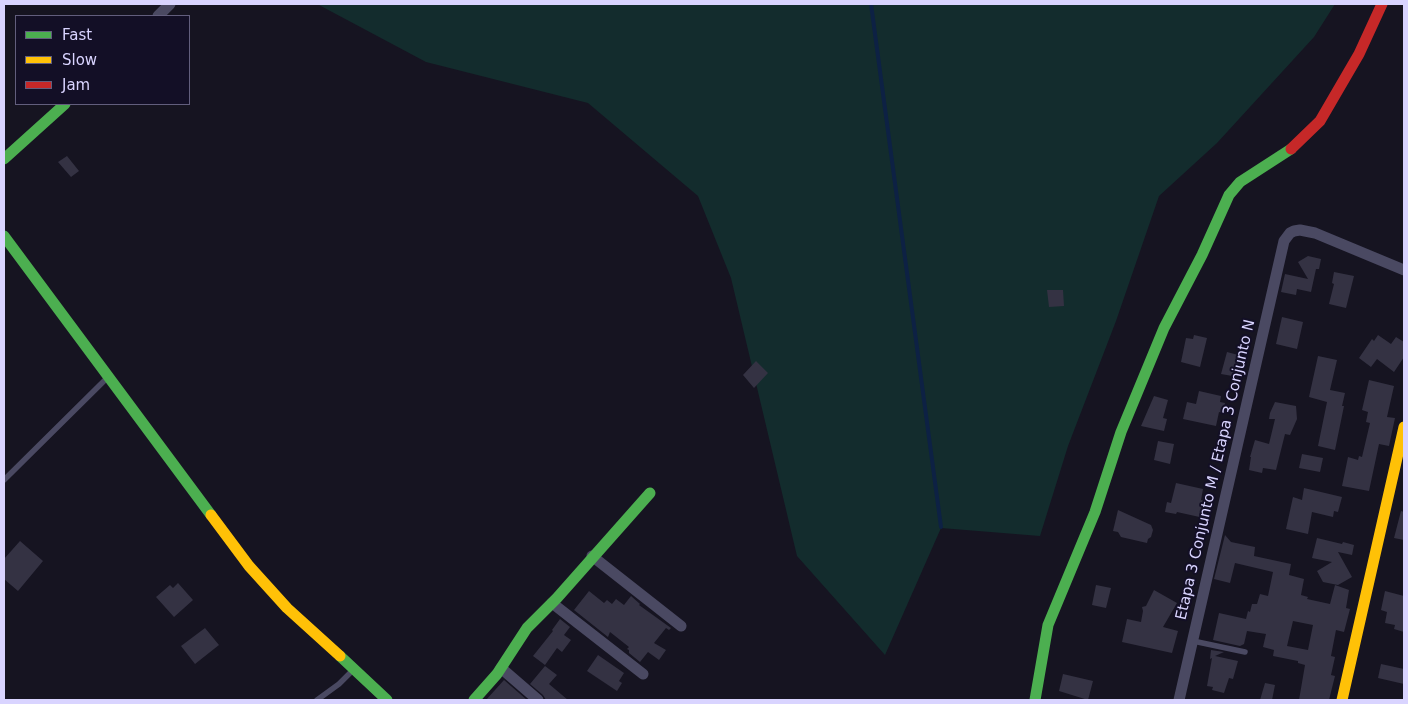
<!DOCTYPE html>
<style>
body{margin:0}
#map{position:relative;width:1408px;height:704px;overflow:hidden;background:#161421;font-family:"DejaVu Sans",sans-serif}
canvas{display:block}
.frame{position:absolute;inset:0;border:5px solid #d9d4ff;pointer-events:none}
.legend{position:absolute;left:15px;top:15px;width:175px;height:90px;box-sizing:border-box;background:#130f26;border:1px solid #625e7d;margin:0;padding:6px 9px;list-style:none;font-size:15px;color:#d9d4ff}
.legend li{display:flex;align-items:center;gap:10px;height:25px}
.legend b{width:25px;border:1px solid #625e7d}
</style>
<div id="map">
<canvas width="1408" height="704"></canvas>
<div class="frame"></div>
<ul class="legend">
<li><b style="height:6px;background:#4caf50"></b>Fast</li>
<li><b style="height:6px;background:#ffc107"></b>Slow</li>
<li><b style="height:6px;background:#c62828"></b>Jam</li>
</ul>
</div>
<script>
const ctx = document.querySelector('canvas').getContext('2d');
ctx.lineJoin = 'round';
function fill(path, color) { ctx.fillStyle = color; ctx.fill(path, 'evenodd'); }
const shape = rows => new Path2D(rows.map(r => 'M' + r).join(''));
function trace(path, color, width, dash) { ctx.strokeStyle = color; ctx.lineWidth = width; ctx.lineCap = dash ? 'butt' : 'round'; ctx.setLineDash(dash || []); ctx.stroke(path); }
function label(font, color, halo, rows, align = 'center') {
  ctx.font = font + ' "DejaVu Sans",sans-serif'; ctx.lineWidth = 4; ctx.setLineDash([]); ctx.textBaseline = 'middle'; ctx.strokeStyle = halo; ctx.fillStyle = color; for (const [text, x, y, turn = 0] of rows) {
    ctx.save(); ctx.translate(x, y); ctx.rotate((+turn || 0) * Math.PI / 180); ctx.textAlign = isNaN(turn) ? turn : align; if (halo) ctx.strokeText(text, 0, 0); ctx.fillText(text, 0, 0); ctx.restore();
  }
}
const green = shape([
 [319,4,1335,4,1314,37,1217,143,1159,196,1116,321,1068,446,1040,536,941,528,885,655,797,556,731,278,698,196,588,103,426,62,319,5]
]);
const stream = shape([
 [871,4,941,527]
]);
const building = shape([
 [67,156,79,171,71,177,58,162],
 [1308,256,1321,259,1319,269,1316,269,1311,292,1297,289,1296,295,1281,292,1285,274,1308,279,1298,262],
 [1334,272,1354,276,1346,308,1329,304,1334,284,1332,283],
 [1047,290,1063,290,1064,306,1049,307],
 [1282,317,1303,322,1297,349,1276,344],
 [1194,335,1207,338,1200,367,1181,362,1186,338,1193,339],
 [1378,335,1391,344,1396,337,1404,342,1404,357,1394,372,1377,359,1371,367,1359,358,1372,339,1374,341],
 [1227,352,1242,356,1238,377,1221,374],
 [1318,356,1337,360,1330,390,1345,393,1342,406,1344,406,1335,450,1318,446,1327,402,1309,397],
 [756,361,768,373,754,388,743,375],
 [1369,380,1394,386,1387,417,1395,418,1389,446,1379,444,1369,491,1342,486,1348,457,1358,460,1359,456,1362,457,1370,423,1366,422,1368,412,1362,410],
 [1199,391,1221,396,1220,402,1225,403,1223,413,1219,412,1216,426,1183,419,1187,402,1196,404],
 [1154,396,1168,400,1163,418,1167,419,1164,431,1141,426],
 [1275,402,1296,406,1297,419,1290,435,1285,434,1276,470,1263,468,1262,473,1249,470,1251,457,1250,457,1255,440,1269,444,1275,419,1269,419,1270,413],
 [1158,441,1174,444,1170,464,1154,460],
 [1302,454,1323,458,1320,472,1299,468],
 [1176,483,1203,489,1201,500,1205,501,1204,505,1207,506,1204,518,1177,512,1176,514,1165,512,1167,502,1171,503],
 [1304,488,1342,497,1338,512,1334,511,1333,517,1312,512,1308,534,1286,529,1293,497,1302,500],
 [1118,510,1151,525,1153,530,1151,537,1148,539,1147,543,1121,537,1118,532,1113,531],
 [1401,511,1404,512,1404,540,1394,538],
 [1225,535,1231,542,1255,547,1254,556,1291,564,1289,575,1304,579,1301,595,1308,597,1307,599,1330,604,1335,585,1349,590,1346,608,1350,609,1344,632,1336,630,1331,656,1335,657,1331,675,1335,676,1329,700,1299,700,1305,665,1298,663,1298,661,1273,656,1274,650,1263,647,1266,634,1247,631,1244,644,1240,646,1213,640,1219,613,1246,619,1248,611,1250,612,1252,604,1257,604,1260,594,1268,596,1273,572,1235,563,1230,583,1214,579],
 [1293,621,1313,625,1308,650,1287,646],
 [1317,538,1342,544,1343,542,1354,545,1352,555,1338,552,1352,577,1338,585,1323,582,1317,571,1332,562,1312,558],
 [20,541,43,561,18,591,4,579,4,559],
 [178,583,193,600,174,617,156,597,170,585,173,588],
 [1096,585,1111,588,1106,608,1092,605],
 [1154,590,1177,603,1163,627,1178,631,1172,653,1122,642,1127,619,1141,622,1143,611,1142,607,1146,606],
 [589,591,604,603,607,600,612,604,616,599,624,605,631,596,640,604,639,605,671,628,669,630,666,628,654,643,666,650,659,660,648,652,640,662,629,653,629,650,627,649,629,647,610,632,608,637,574,610],
 [1385,591,1404,596,1404,632,1394,629,1395,625,1385,623,1387,612,1381,610],
 [560,619,570,627,564,635,571,640,562,652,557,648,545,665,533,656,553,631,552,630],
 [205,628,219,645,195,664,181,646],
 [1211,650,1224,652,1215,656,1238,661,1233,679,1229,678,1224,693,1212,690,1213,687,1207,686,1212,658,1210,659],
 [598,655,624,673,619,681,622,683,617,691,587,671],
 [1381,664,1404,669,1404,684,1378,678],
 [545,666,557,675,549,684,568,700,546,700,543,695,530,684],
 [1063,674,1093,681,1088,700,1059,691],
 [504,680,527,700,486,700],
 [1265,683,1275,685,1272,700,1260,700]
]);
const lane = shape([
 [4,480,107,378],
 [1193,641,1245,652],
 [317,700,339,684,353,670]
]);
const street = shape([
 [158,16,170,4],
 [592,556,681,626],
 [552,603,643,674],
 [501,668,538,700],
 [1179,700,1284,241,1290,233,1294,231,1300,230,1315,233,1404,270]
]);
const fast = shape([
 [4,159,65,104],
 [4,236,211,515],
 [340,656,387,700],
 [474,700,497,674,527,628,557,598,650,493],
 [1035,700,1048,625,1095,512,1121,432,1164,328,1202,255,1229,195,1240,182,1291,149]
]);
const slow = shape([
 [211,515,249,566,287,608,340,656],
 [1342,700,1404,427]
]);
const jam = shape([
 [1291,149,1320,121,1359,54,1382,4]
]);
const streetNames = [
 ["Etapa 3 Conjunto M / Etapa 3 Conjunto N",1216,470,-77]
];
fill(green, '#132c2d');
trace(stream, '#0d2144', 4);
fill(building, '#343243');
trace(lane, '#4a4962', 5.5);
trace(street, '#4a4962', 11);
trace(fast, '#4caf50', 11);
trace(slow, '#ffc107', 11);
trace(jam, '#c62828', 11);
label('15px', '#d9d4ff', '#130f26', streetNames);
</script>
